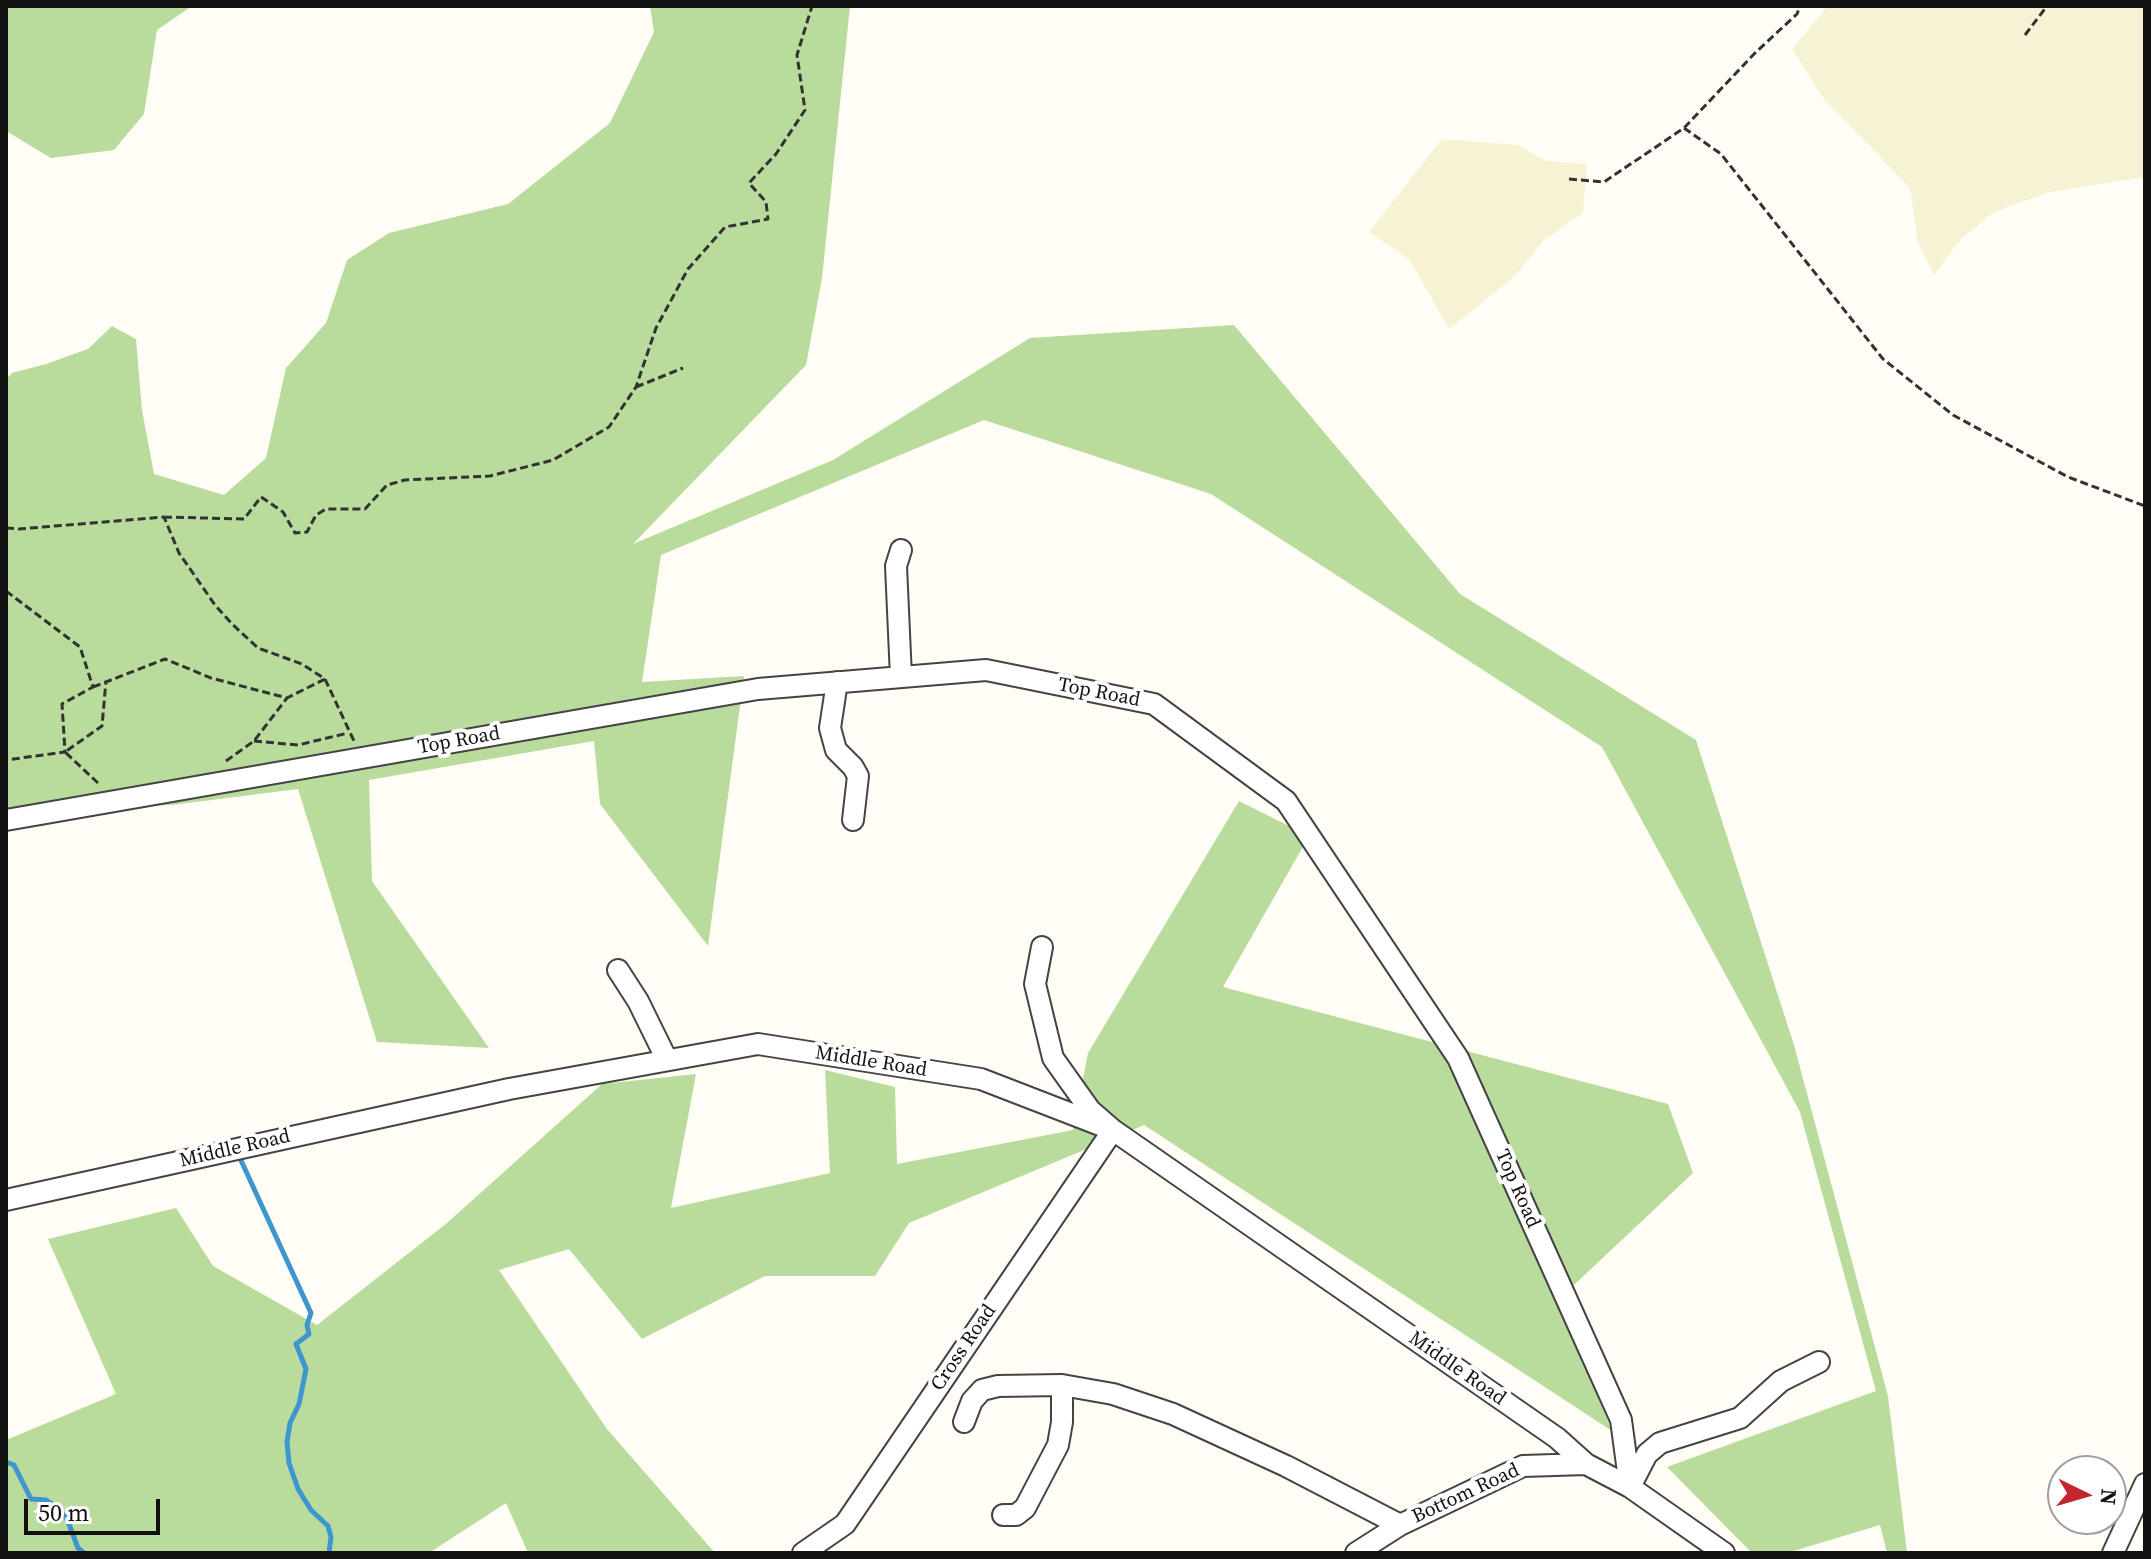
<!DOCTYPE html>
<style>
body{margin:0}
#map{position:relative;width:2151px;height:1559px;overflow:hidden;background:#fffdf5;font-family:"Source Serif 4",serif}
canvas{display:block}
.frame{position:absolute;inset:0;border:8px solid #111;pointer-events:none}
.north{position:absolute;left:2047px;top:1455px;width:80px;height:80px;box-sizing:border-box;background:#fff;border:2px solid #a0a0a0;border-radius:50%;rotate:95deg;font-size:22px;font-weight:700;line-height:32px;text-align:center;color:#111}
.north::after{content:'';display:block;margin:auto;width:28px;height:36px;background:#c4262e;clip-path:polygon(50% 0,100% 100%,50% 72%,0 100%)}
.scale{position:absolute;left:24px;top:1499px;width:136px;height:36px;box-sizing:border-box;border:4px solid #111;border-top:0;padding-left:10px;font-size:24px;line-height:28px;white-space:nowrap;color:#111;-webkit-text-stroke:6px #fff;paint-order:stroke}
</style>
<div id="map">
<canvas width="2151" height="1559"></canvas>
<div class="frame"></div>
<div class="north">N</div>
<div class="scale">50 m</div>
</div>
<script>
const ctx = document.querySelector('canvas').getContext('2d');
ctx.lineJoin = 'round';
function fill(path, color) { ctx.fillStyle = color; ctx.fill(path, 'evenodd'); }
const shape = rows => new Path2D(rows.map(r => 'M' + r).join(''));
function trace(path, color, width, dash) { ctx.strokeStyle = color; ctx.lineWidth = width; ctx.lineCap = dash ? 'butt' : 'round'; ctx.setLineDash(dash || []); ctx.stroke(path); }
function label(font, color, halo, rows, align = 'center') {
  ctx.font = font + ' "Source Serif 4",serif'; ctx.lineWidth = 8; ctx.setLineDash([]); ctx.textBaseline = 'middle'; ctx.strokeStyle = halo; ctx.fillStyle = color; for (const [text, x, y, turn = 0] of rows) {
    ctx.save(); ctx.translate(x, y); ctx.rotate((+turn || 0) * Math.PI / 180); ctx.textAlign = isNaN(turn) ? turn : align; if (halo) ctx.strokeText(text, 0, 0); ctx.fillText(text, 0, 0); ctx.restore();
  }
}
const farmland = shape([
 [1828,6,2145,6,2145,177,2050,192,1994,212,1961,239,1934,275,1918,243,1910,188,1824,99,1792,49],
 [1442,139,1517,145,1547,161,1587,164,1583,213,1544,240,1514,277,1449,329,1410,260,1369,232]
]);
const forest = shape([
 [6,6,192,6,157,30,144,114,114,150,51,158,6,131],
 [650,6,850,6,822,278,806,365,633,544,833,460,1030,338,1234,325,1460,594,1696,740,1794,1045,1888,1396,1907,1553,1887,1553,1880,1525,1787,1553,1752,1553,1667,1467,1876,1391,1800,1112,1602,747,1211,494,984,420,661,555,642,682,744,676,708,946,600,804,594,741,369,780,372,881,489,1048,377,1042,298,789,172,805,6,810,6,379,12,373,46,364,88,349,112,326,136,339,142,410,154,474,224,495,266,458,286,368,326,323,347,260,389,233,508,204,610,123,654,32],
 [1239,801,1309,836,1223,987,1668,1104,1693,1173,1557,1301,1612,1431,1144,1125,909,1223,875,1276,765,1276,642,1339,569,1249,499,1270,607,1429,715,1553,528,1553,506,1503,429,1553,6,1553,6,1440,116,1394,48,1239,176,1208,213,1266,317,1325,447,1223,602,1084,696,1074,671,1208,830,1173,825,1070,895,1087,897,1164,1073,1130,1088,1053]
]);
const stream = shape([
 [239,1156,311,1313,307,1325,309,1334,296,1344,306,1369,299,1404,290,1423,287,1442,289,1463,298,1489,311,1510,328,1526,331,1537,329,1553],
 [6,1462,14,1465,31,1499,46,1500,57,1507,67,1519,78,1548,84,1553]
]);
const path = shape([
 [2025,35,2047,6],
 [1684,128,1721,154,1883,359,1953,415,2068,477,2145,506],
 [1569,179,1604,182,1684,128,1755,53,1797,14,1800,6],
 [636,387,683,368],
 [164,517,244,519,261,497,283,512,295,533,307,532,316,515,326,509,365,509,387,485,405,480,490,476,553,460,609,427,636,387,656,328,688,269,725,227,768,219,766,202,749,183,776,154,805,110,797,55,812,6],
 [6,528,19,529,164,517,179,553,215,605,232,624,258,648,302,664,325,679,354,741],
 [6,591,80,647,93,687,62,704,65,752,6,760],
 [93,687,165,659,211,678,287,698,325,679],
 [254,741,298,745,348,733],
 [226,761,254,741,287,698],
 [98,783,65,752,102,726,106,681]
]);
const minor = shape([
 [901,677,896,566,901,550],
 [837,682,830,728,836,750,853,767,858,776,853,820],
 [6,820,758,689,986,670,1154,704,1286,801,1458,1058,1621,1420,1630,1487],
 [618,970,638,1001,667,1060],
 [6,1200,509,1089,758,1044,981,1079,1113,1130,1557,1438,1586,1464,1630,1487,1724,1553],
 [964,1422,972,1401,982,1390,998,1386,1062,1385,1113,1394,1173,1414,1286,1466,1400,1525],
 [1630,1487,1647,1454,1660,1443,1740,1418,1781,1381,1819,1362],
 [1003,1515,1016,1515,1025,1508,1058,1445,1062,1422,1062,1385],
 [803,1553,845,1524,1113,1130,1090,1110,1053,1058,1035,984,1042,947],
 [1356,1553,1400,1525,1523,1466,1586,1464],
 [2113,1553,2145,1484]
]);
const streetNames = [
 ["Top Road",1099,693,11],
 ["Top Road",459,741,-10],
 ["Middle Road",871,1062,9],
 ["Middle Road",235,1149,-13],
 ["Top Road",1517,1189,66],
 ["Cross Road",964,1348,-56],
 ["Middle Road",1457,1369,35],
 ["Bottom Road",1466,1494,-25]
];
fill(farmland, '#f6f3d4');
fill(forest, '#b9dc9c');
trace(stream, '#3f96cf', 5);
trace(minor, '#444', 24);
trace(path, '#333', 3, [8, 4]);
trace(minor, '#fff', 20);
label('20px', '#111', '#fff', streetNames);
</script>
